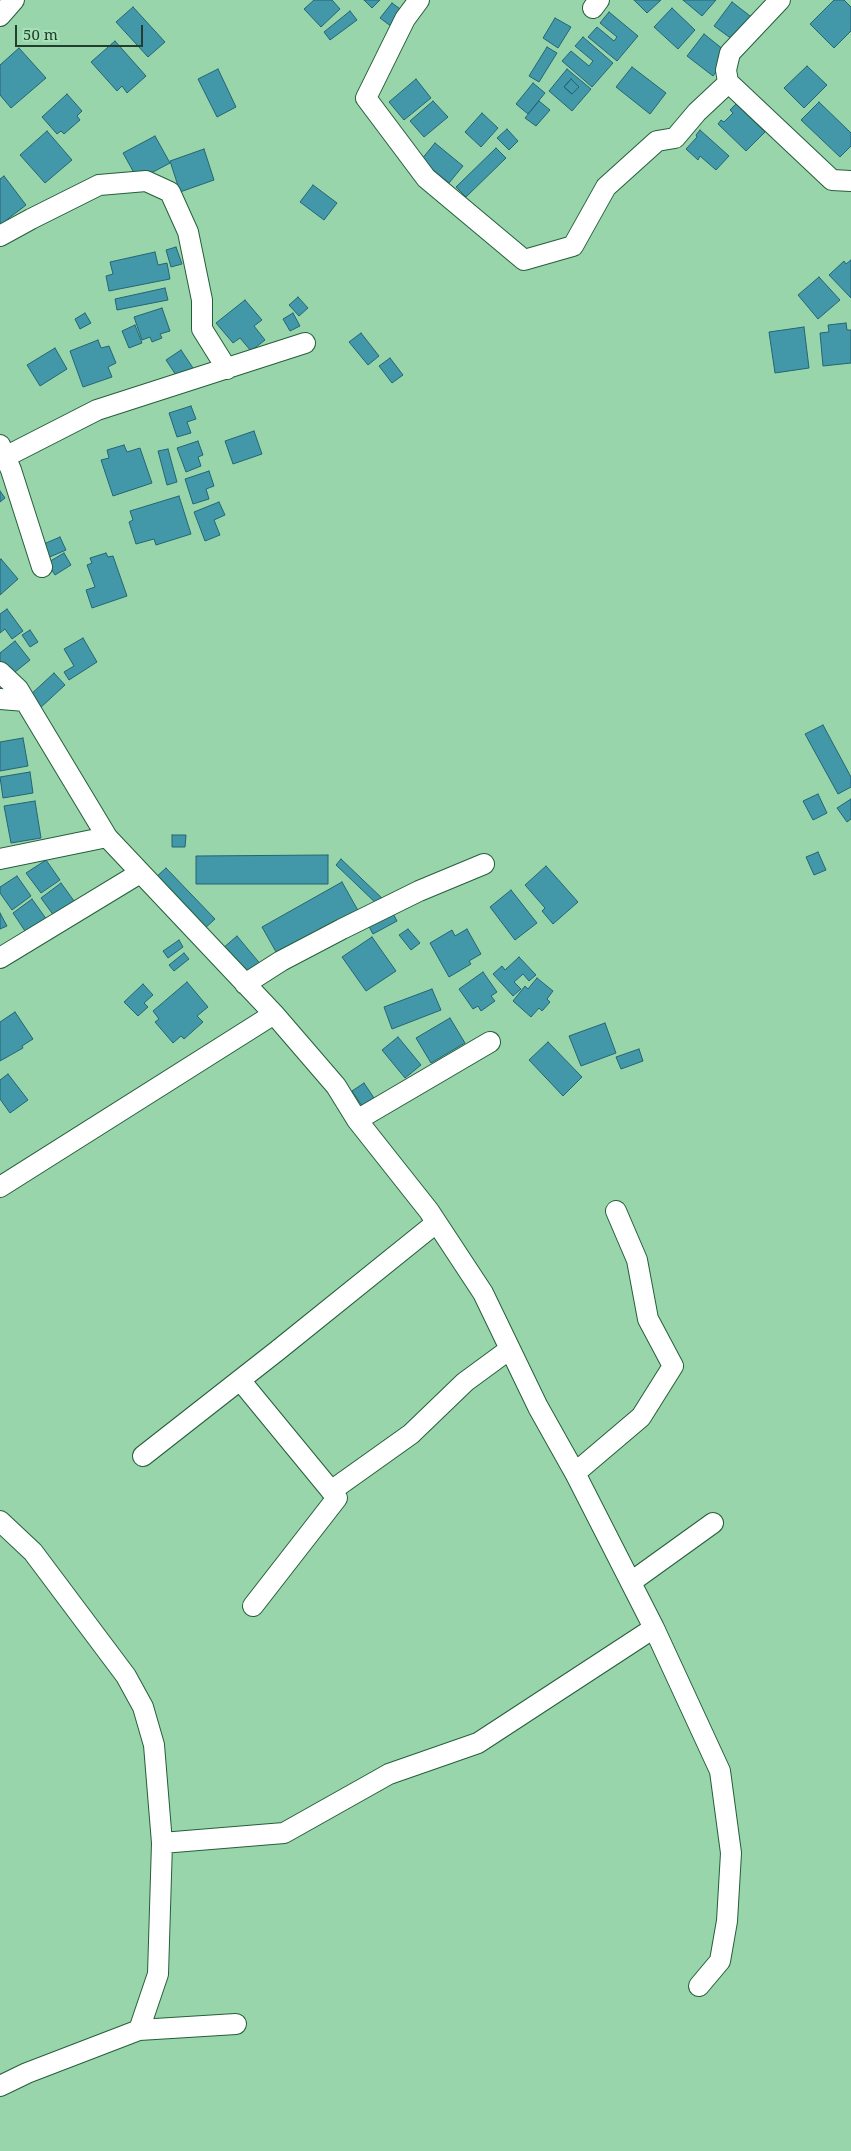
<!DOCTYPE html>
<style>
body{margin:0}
#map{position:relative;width:851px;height:2151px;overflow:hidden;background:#99d5ab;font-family:"Noto Serif",serif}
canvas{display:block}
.scale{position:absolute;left:15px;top:25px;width:128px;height:22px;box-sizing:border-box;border:2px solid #243d2c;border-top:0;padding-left:6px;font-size:15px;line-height:18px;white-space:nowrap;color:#243d2c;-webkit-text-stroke:4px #a6e2b8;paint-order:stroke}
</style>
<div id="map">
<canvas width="851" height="2151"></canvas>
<div class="scale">50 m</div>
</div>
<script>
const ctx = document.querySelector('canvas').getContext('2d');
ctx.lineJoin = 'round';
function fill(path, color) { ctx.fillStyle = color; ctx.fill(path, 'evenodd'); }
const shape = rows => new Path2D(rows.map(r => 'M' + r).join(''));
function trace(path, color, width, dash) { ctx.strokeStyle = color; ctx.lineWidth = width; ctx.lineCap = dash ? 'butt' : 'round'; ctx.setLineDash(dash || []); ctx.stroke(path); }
const building = shape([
 [314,0,332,0,340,9,321,27,304,9,314,0],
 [364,0,380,0,372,8,364,0],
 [634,0,661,0,647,13,634,0],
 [683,0,716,0,702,16,683,0],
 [834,0,844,0,851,7,851,31,834,48,810,24,834,0],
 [732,2,754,19,736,42,714,26,732,2],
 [392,3,403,11,392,27,380,18,392,3],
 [133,7,165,42,148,57,116,22,133,7],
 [672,8,695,30,678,49,654,27,672,8],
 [350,11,357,20,330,40,324,32,350,11],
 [609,12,638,36,617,61,588,37,597,27,614,41,617,37,600,23,609,12],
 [555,18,571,27,558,48,543,38,555,18],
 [704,34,729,54,713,76,687,56,704,34],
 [583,37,613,63,592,87,562,61,571,51,589,66,593,61,575,46,583,37],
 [115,41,146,76,127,93,122,86,117,91,91,62,115,41],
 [547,47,557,53,539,82,529,76,547,47],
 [19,48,46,78,11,108,0,95,0,65,19,48],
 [807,66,827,85,804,108,784,88,807,66],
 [632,67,666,93,650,114,616,87,632,67],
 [218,69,236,107,217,117,198,79,218,69],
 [567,69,591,89,572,111,549,91,567,69],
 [571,79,579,87,572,94,564,87,571,79],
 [416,79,431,98,404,120,389,102,416,79],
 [571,79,579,87,572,94,564,87,571,79],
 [533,83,545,93,528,114,516,104,533,83],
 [67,94,82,111,77,116,80,120,64,134,61,131,57,134,42,117,67,94],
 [433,101,448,117,424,137,410,121,433,101],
 [539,101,550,110,536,126,525,118,539,101],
 [819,102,851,133,851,146,840,157,801,120,819,102],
 [736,104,765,132,746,151,718,124,721,120,724,122,733,113,730,110,736,104],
 [482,113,498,128,481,147,465,132,482,113],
 [507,129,518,141,509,150,497,138,507,129],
 [700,130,729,156,716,170,700,156,698,160,686,149,697,137,696,135,700,130],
 [47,131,72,160,45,183,20,155,47,131],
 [155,136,170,163,138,180,123,153,155,136],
 [435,143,463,166,449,183,421,160,435,143],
 [496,148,506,158,466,197,456,187,496,148],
 [204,149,214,180,180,192,170,161,204,149],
 [4,176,26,205,0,225,0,179,4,176],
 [313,185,337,203,324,220,300,202,313,185],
 [176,247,182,264,171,267,166,250,176,247],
 [155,252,158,265,167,263,170,279,109,291,106,276,113,274,110,262,155,252],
 [851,260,851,298,829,275,844,261,846,264,851,260],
 [819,277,840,300,818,319,798,295,819,277],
 [165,288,168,300,117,310,115,299,165,288],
 [298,297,308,308,299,316,289,305,298,297],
 [245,300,262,320,254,326,265,340,251,351,240,338,233,343,216,323,245,300],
 [162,308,170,331,160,334,162,338,152,342,150,337,142,340,134,317,162,308],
 [85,313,91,323,80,329,75,319,85,313],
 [293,313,300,326,290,331,283,319,293,313],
 [846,323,847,330,851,330,851,363,823,366,820,333,829,332,828,325,846,323],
 [135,325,142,343,129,348,122,331,135,325],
 [804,327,809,368,775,373,769,332,804,327],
 [361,333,379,356,368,365,349,342,361,333],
 [98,340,101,348,109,346,116,363,108,367,112,377,83,387,70,351,98,340],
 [55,348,67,369,40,386,27,365,55,348],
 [181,350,193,368,178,378,166,360,181,350],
 [390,358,403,375,392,383,379,366,390,358],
 [191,406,196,419,187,422,191,433,177,437,169,413,191,406],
 [254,431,262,454,233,464,225,441,254,431],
 [198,441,203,455,198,457,201,466,186,472,177,448,198,441],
 [124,445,127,452,140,448,152,483,113,496,101,460,109,458,107,450,124,445],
 [168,449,177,482,167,485,158,451,168,449],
 [209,471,214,486,206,489,209,499,193,504,185,479,209,471],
 [0,491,5,498,0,502,0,491],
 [179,496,191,534,156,545,154,539,136,544,129,522,133,520,130,511,179,496],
 [219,502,225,515,214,520,220,535,205,541,194,512,219,502],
 [60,537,66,550,45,559,39,546,60,537],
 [64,553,71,565,55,575,47,563,64,553],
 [106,553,108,557,113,556,127,596,92,608,86,590,95,587,87,565,92,563,90,558,106,553],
 [1,559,18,579,0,595,0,560,1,559],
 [7,609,23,631,12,639,5,629,0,633,0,614,7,609],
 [30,630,38,642,30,647,22,635,30,630],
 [83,638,97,662,69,680,64,672,74,666,64,649,83,638],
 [15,641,30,660,10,676,0,664,0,653,15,641],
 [54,673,65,685,39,709,28,697,54,673],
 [823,725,851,777,851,787,838,794,805,734,823,725],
 [23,738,28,766,0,771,0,742,23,738],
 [30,772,33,793,3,798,0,777,30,772],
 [818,794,827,813,813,820,803,801,818,794],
 [851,799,851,819,847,822,837,808,851,799],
 [35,801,41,838,11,843,4,806,35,801],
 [172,835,186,835,185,847,172,847,172,835],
 [818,852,826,870,814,875,806,857,818,852],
 [328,855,328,884,196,884,196,856,328,855],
 [341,859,385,901,380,907,336,865,341,859],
 [46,860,60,880,41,893,26,873,46,860],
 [546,866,578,902,553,924,542,911,545,908,525,885,546,866],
 [166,868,215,919,203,930,154,879,166,868],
 [17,876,31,896,12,910,0,893,0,887,17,876],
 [342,882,360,914,280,959,262,927,342,882],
 [61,883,77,905,57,920,41,898,61,883],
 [511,890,537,923,515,940,490,907,511,890],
 [32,899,47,920,27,934,13,913,32,899],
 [390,908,397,921,373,934,366,921,390,908],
 [0,913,7,926,0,929,0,913],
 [408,929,420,943,411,950,399,935,408,929],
 [467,929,481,954,469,961,471,964,449,977,430,943,452,930,455,936,467,929],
 [237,936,262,966,247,979,222,949,237,936],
 [372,937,396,971,366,991,342,957,372,937],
 [179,940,183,947,168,958,163,951,179,940],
 [184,953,189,959,174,971,169,965,184,953],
 [519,957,536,975,529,981,523,974,514,982,521,989,513,996,493,974,502,966,505,970,519,957],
 [483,972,497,992,491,996,495,1001,481,1011,478,1006,473,1009,459,989,483,972],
 [537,978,553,991,547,999,550,1002,542,1011,539,1008,531,1017,513,1001,525,986,528,989,537,978],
 [187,982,208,1007,197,1016,203,1022,184,1039,181,1036,173,1043,155,1022,159,1019,153,1011,187,982],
 [143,984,153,995,144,1003,148,1007,138,1016,124,1002,143,984],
 [432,989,441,1010,392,1029,384,1007,432,989],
 [15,1012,33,1039,22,1046,23,1048,0,1061,0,1022,15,1012],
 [450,1018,465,1043,431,1063,416,1038,450,1018],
 [605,1023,616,1053,581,1066,569,1036,605,1023],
 [398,1037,421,1065,405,1078,382,1050,398,1037],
 [548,1042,582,1077,563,1096,529,1060,548,1042],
 [639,1049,643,1061,621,1069,616,1057,639,1049],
 [8,1074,28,1100,10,1113,0,1099,0,1080,8,1074],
 [364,1083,374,1098,362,1106,352,1091,364,1083]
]);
const street = shape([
 [419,0,405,19,366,98,426,178,524,260,573,246,606,187,657,141,675,138,697,112,728,83],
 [780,0,730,53,726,70,728,82,832,180,851,181],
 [593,8,599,0],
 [0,16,14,0],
 [0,236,31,219,99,185,146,181,170,192,188,232,202,300,202,329,227,369],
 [0,445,11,470,42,567],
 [5,457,97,410,305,343],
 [0,672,18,689,107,837,274,1014,336,1086,357,1120,429,1211,483,1293,538,1407,575,1473,654,1628,720,1771,731,1853,727,1921,720,1961,699,1986],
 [0,699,25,701],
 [0,859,107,837],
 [0,958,140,873],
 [245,984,281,961,342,929,419,891,484,864],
 [357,1120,490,1042],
 [0,1187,274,1014],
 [240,1380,337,1498,253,1606],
 [143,1456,277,1351,436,1223],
 [575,1473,641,1417,673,1366,648,1319,637,1260,616,1211],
 [331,1491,411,1434,465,1382,510,1349],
 [0,1521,33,1552,126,1676,143,1707,154,1745,162,1843,158,1974,139,2030,27,2073,0,2086],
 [631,1582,713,1523],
 [162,1843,284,1833,389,1774,478,1743,654,1628],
 [139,2030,236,2024]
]);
fill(building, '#4297a9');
trace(building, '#246573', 1);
trace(street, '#255f3a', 22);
trace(street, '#fff', 20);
</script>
